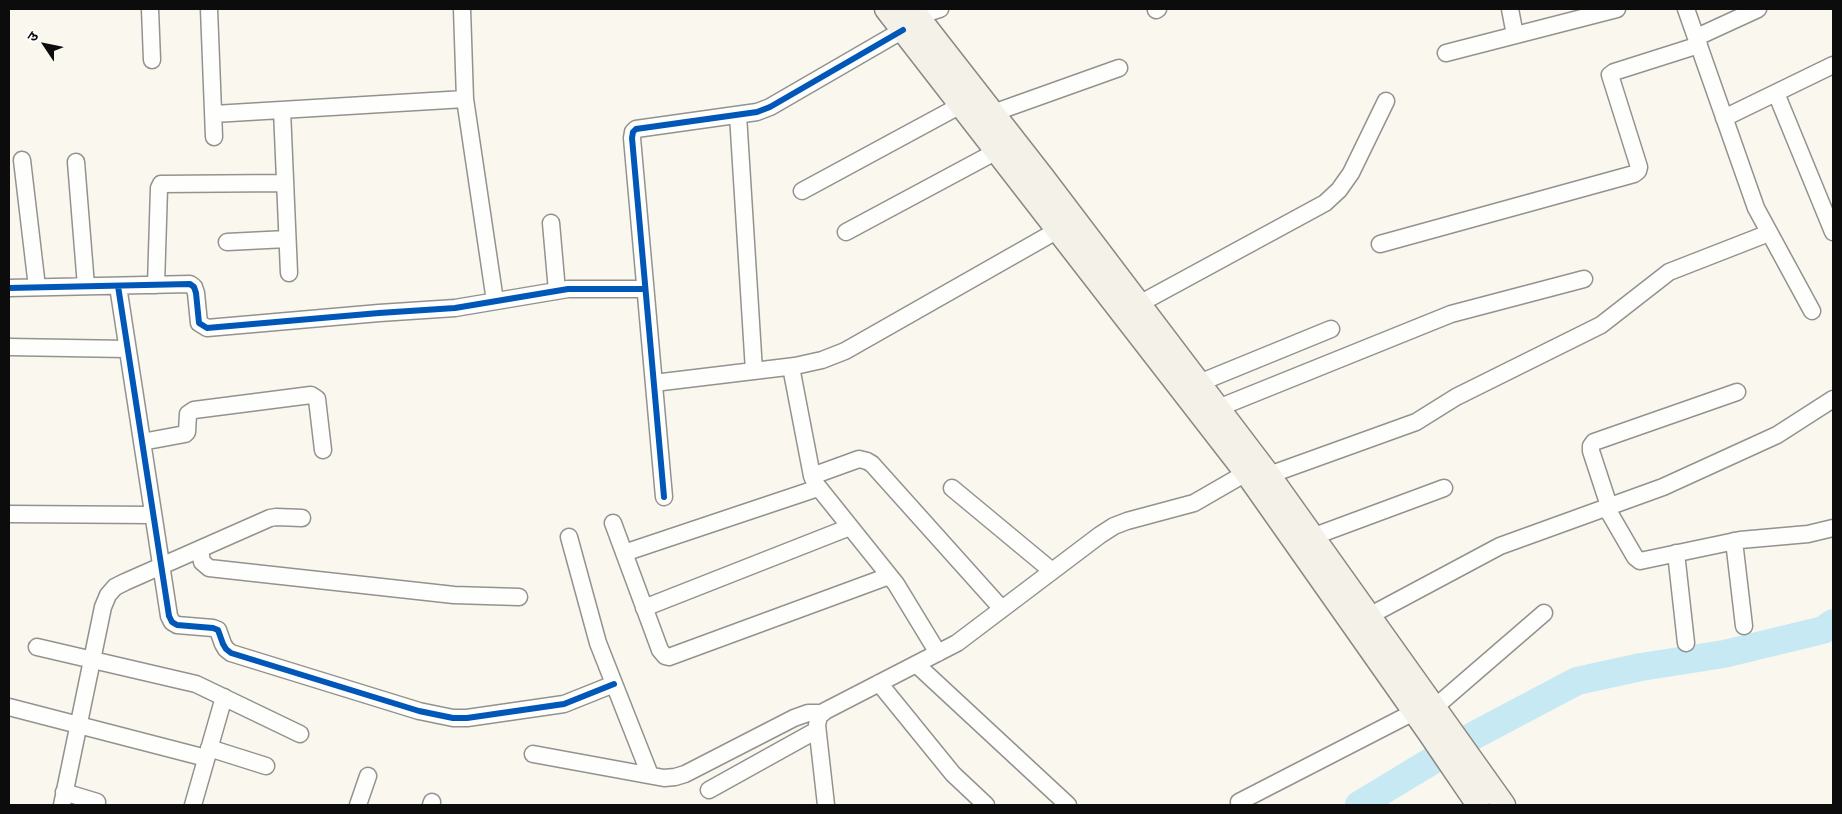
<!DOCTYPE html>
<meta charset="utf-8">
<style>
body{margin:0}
#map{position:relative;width:1842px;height:814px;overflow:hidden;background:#faf7ef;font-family:Lora,"Noto Sans Devanagari",serif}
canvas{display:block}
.frame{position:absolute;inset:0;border:10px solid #0c0c0c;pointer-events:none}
.north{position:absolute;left:20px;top:20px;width:50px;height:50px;-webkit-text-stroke:4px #fff;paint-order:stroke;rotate:304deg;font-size:14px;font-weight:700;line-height:20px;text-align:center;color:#0c0c0c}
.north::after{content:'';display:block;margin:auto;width:18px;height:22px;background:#0c0c0c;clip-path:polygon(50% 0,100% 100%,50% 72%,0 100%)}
</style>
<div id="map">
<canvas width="1842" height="814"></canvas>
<div class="frame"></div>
<div class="north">उ</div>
</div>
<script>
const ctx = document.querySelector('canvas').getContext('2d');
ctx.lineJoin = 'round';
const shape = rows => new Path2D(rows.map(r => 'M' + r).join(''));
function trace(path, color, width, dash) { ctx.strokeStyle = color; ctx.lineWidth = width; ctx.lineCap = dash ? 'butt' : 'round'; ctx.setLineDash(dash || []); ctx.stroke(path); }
const river = shape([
 [1359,805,1473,736,1577,681,1641,667,1724,654,1823,630,1833,623]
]);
const street = shape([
 [150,9,152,60],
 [209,9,214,137],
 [462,9,465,99,495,301],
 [1510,9,1515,35],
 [1686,9,1756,208,1812,311],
 [1156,10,1158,9],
 [918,16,940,9],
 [1697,37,1758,9],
 [1446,53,1617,9],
 [1776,93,1833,232],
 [282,110,289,273],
 [993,113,1119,68],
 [214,114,465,99],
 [738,115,754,371],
 [1724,118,1833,65],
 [22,160,37,287],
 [76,162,86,286],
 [802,191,961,105],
 [551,223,557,291],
 [846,232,997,151],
 [227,242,287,239],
 [1380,244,1634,174,1638,171,1639,167,1610,75,1614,72,1699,45],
 [156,285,159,188,161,184,285,183],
 [118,286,169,616,172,622,177,625,213,628,218,630,223,644,226,649,231,653,419,711,453,718,467,718,564,704,614,684],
 [9,288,190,284,194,287,196,293,199,323,207,328,379,313,455,308,568,289,645,289],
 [1139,304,1325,203,1339,190,1351,173,1386,101],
 [9,347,127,349],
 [791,367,812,476,815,483,896,584,938,653],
 [654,383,795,366,822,360,845,351,1058,230],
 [1199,383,1331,329],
 [1218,408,1451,314,1584,279],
 [142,442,185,434,187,432,188,414,194,410,311,395,317,399,323,450],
 [1269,475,1416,422,1456,397,1601,325,1669,272,1769,233],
 [812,476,859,459,867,461,872,464,1002,609],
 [952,488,1052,571],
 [664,497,632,138,633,132,636,129,757,112,770,107,903,30],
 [1609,506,1591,451,1591,446,1594,442,1737,392],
 [1606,507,1635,557,1640,561,1740,540,1808,534,1833,528],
 [9,514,153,515],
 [613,523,660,650,665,656,669,657,889,576],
 [569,537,598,643,650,775],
 [1312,537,1444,488],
 [1734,541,1744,626],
 [200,549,202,562,209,568,454,595,519,597],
 [624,553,818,488],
 [1676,553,1686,643],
 [644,608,850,527],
 [1369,616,1500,546,1663,487,1777,435,1833,399],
 [37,647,196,684,300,734],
 [916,664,1068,805],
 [879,683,953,774,986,805],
 [9,707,206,758],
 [1434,708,1544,613],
 [209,748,266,766],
 [533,754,664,778,675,777,685,774,794,718,808,713,823,713],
 [709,790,817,730],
 [64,792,97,802],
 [1239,802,1414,712],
 [62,805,103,607,108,595,115,587,125,582,270,518,276,517,302,518],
 [193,805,224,697],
 [358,805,368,776],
 [431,805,432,802],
 [826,805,817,725,819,716,825,711,957,643,1100,535,1114,526,1127,521,1194,503,1246,473]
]);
const secondary = shape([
 [886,9,1246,473,1429,733,1478,805],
 [912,9,1043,177,1269,475,1504,805]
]);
const cycleway = shape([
 [118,286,169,616,172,622,177,625,213,628,218,630,223,644,226,649,231,653,419,711,453,718,467,718,564,704,614,684],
 [9,288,190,284,194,287,196,293,199,323,207,328,379,313,455,308,568,289,645,289],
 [664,497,632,138,633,132,636,129,757,112,770,107,903,30]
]);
trace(river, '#c6e9f4', 28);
trace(street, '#93928e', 19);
trace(secondary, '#8a8885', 25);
trace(street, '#fefefd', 16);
trace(secondary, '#f4f1e8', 22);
trace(cycleway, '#0057b8', 6);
</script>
